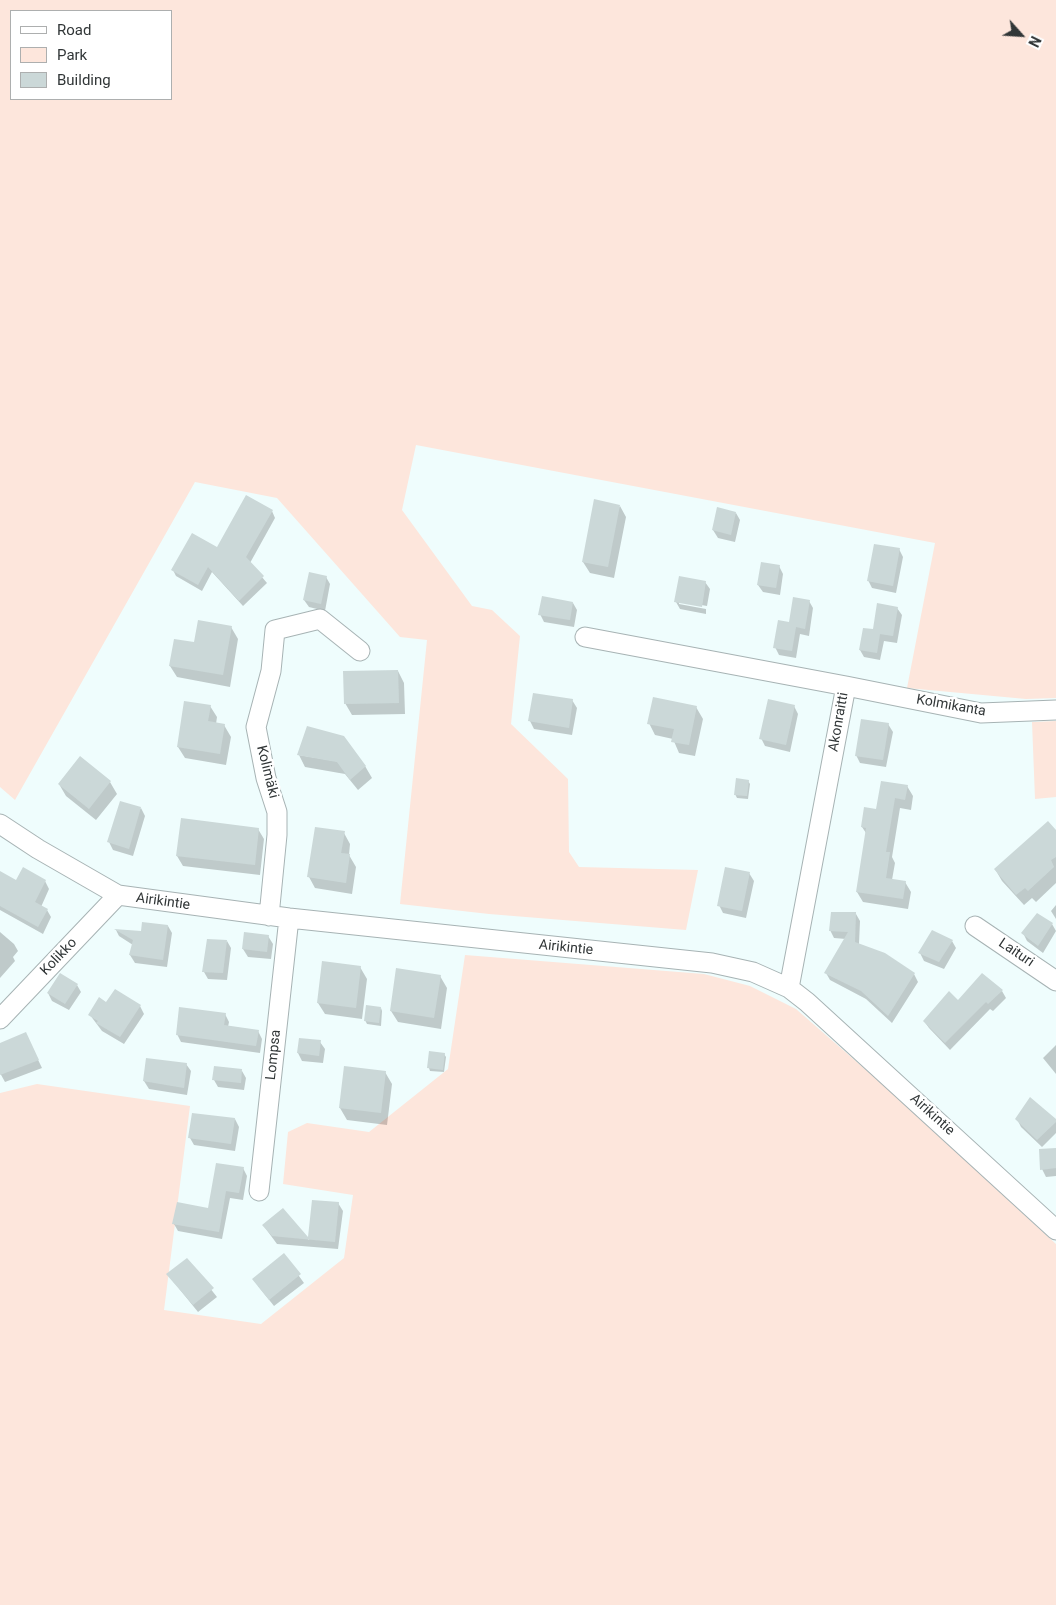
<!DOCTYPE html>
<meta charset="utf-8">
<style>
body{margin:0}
#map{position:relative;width:1056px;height:1605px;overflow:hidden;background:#effdfd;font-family:Roboto,sans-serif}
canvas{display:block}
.legend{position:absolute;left:10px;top:10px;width:162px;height:90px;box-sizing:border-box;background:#fff;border:1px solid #adafaf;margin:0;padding:6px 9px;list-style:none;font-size:15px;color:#313637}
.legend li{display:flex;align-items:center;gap:10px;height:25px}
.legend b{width:25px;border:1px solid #adafaf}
.north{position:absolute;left:996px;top:10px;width:50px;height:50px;-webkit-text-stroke:4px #fff;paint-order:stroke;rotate:116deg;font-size:14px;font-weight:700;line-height:20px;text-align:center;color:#313637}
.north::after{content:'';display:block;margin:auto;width:18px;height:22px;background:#313637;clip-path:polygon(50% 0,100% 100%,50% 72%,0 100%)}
</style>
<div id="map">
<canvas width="1056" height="1605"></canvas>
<ul class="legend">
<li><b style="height:6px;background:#fff"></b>Road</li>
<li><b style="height:14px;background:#fde6dc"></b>Park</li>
<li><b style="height:14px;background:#cbd8d8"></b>Building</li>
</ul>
<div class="north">N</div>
</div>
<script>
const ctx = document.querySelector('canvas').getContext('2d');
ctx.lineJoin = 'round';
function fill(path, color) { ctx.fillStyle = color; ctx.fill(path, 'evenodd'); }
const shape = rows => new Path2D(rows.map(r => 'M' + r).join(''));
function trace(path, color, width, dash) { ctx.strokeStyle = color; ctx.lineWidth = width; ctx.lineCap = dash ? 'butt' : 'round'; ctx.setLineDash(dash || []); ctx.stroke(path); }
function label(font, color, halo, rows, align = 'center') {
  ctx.font = font + ' Roboto,sans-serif'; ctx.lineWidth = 5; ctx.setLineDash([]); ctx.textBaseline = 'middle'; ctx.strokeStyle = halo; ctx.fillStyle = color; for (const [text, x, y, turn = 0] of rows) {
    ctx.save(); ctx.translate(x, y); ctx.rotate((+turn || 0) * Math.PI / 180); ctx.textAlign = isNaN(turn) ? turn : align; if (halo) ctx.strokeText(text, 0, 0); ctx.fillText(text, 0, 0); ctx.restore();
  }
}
const green = shape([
 [0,0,1056,0,1056,698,1026,699,907,688,935,543,416,445,402,510,472,606,492,610,520,636,511,724,568,779,569,852,579,867,698,870,686,930,489,914,400,904,427,640,400,637,277,498,195,482,15,800,0,787],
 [171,11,171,99,11,99,11,11],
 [1056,721,1056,797,1035,799,1032,722],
 [465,955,704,974,750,986,796,1009,881,1083,1056,1244,1056,1605,0,1605,0,1093,37,1084,190,1106,164,1310,261,1324,344,1258,353,1195,283,1184,288,1132,307,1123,369,1132,448,1069]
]);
const shadow = shape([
 [620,506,626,517,614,578,590,573,583,562],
 [272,511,275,518,250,563,267,583,243,606,212,572,202,591,176,576,173,570,217,549],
 [736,513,740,520,735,542,718,538,713,530],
 [899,549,903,557,896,593,872,588,868,580],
 [779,566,783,574,780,595,763,592,758,585],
 [326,577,330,584,325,611,309,607,304,600],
 [705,582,710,589,707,606,679,601,679,604,706,609,706,614,680,609,676,602],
 [809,601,813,608,809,636,800,634,796,658,779,655,775,647,790,623],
 [573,603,577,610,574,627,544,622,540,614],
 [897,608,902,615,897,643,884,641,880,660,864,657,860,650,874,631],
 [231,627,238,639,230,687,177,677,170,666],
 [398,671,404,683,405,714,352,715,345,703],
 [572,700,577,708,572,735,534,729,530,721],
 [210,706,217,717,216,724,224,725,231,737,226,765,185,758,178,747],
 [794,706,798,714,790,752,765,746,761,738],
 [696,707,703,719,695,756,679,753,673,739,655,735,649,723],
 [888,724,893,732,886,767,860,763,856,755],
 [299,755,365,766,372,778,358,790,345,774,305,767],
 [748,781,750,784,748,799,737,798,735,794],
 [110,782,117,794,96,820,66,796,59,784],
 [907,786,913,796,911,810,900,808,892,857,895,863,892,880,905,882,911,892,908,909,863,902,857,892,866,833,862,827],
 [141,808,145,816,133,856,113,850,109,842],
 [258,829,264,839,260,875,183,866,177,856],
 [1056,832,1056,883,1036,902,1032,898,1024,905,1002,881,995,869],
 [344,833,350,844,349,855,356,867,352,894,315,888,309,877],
 [0,873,17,881,45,881,49,889,41,907,47,910,51,917,43,934,0,910],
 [749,873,754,881,746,918,723,913,719,905],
 [1056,905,1056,919,1051,911],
 [856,914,860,921,859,944,914,974,918,982,892,1023,866,999,830,980,826,973,846,939,834,938,830,930],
 [1037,914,1052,924,1056,931,1043,953,1027,941,1023,933],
 [168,926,172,933,167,967,135,963,130,955,133,945,119,936,116,930,142,932],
 [0,932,14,944,18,951,13,957,15,961,0,978],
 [268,936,273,944,271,959,248,957,243,949],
 [227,941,231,948,227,980,208,979,204,972],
 [952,941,956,948,944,969,924,961,920,953],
 [360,967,367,979,362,1019,325,1014,318,1003],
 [440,976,447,988,441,1029,398,1022,391,1011],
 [77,985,81,992,69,1010,52,1001,48,993],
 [1002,991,1006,998,993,1011,990,1009,950,1050,929,1028,924,1021,958,1002],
 [107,1004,140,1006,144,1014,124,1044,102,1031,90,1015],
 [381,1008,382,1011,381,1026,367,1024,365,1020],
 [225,1014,229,1022,228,1027,258,1031,262,1039,260,1053,181,1042,177,1034],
 [29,1041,42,1068,5,1082,0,1073,0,1044],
 [320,1042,325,1049,323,1063,302,1061,298,1053],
 [1056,1045,1056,1074,1043,1058],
 [444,1054,446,1057,444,1072,430,1071,429,1068],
 [186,1064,191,1071,187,1095,149,1089,144,1081],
 [345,1067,385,1072,392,1084,387,1125,347,1120,340,1108],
 [242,1071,246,1078,244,1090,218,1087,214,1080],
 [235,1119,239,1127,235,1151,194,1145,190,1138],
 [1017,1119,1056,1121,1056,1133,1042,1147,1021,1127],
 [1056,1149,1056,1176,1046,1177,1042,1169],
 [243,1168,247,1176,243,1200,230,1198,222,1239,178,1231,174,1224,209,1209],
 [313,1201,338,1203,343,1211,338,1249,277,1244,263,1225,282,1210,309,1240],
 [284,1255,304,1283,274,1306,258,1286],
 [187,1259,217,1297,198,1312,168,1275]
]);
const building = shape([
 [246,495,273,510,246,557,264,576,239,601,208,567,198,585,171,570,192,533,217,547],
 [594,499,620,505,608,567,582,562],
 [717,507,736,512,731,535,712,530],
 [874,544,900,548,893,586,867,581],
 [761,562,780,565,776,588,757,585],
 [309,572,327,576,321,604,303,600],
 [679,576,706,581,702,607,674,602],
 [542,596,573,602,570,620,538,615],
 [793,597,810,600,805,629,796,627,792,651,773,648,778,620,789,622],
 [877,603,898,607,893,636,880,634,877,653,859,650,863,628,873,629],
 [198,620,232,626,223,675,169,666,174,639,194,642],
 [398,670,399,703,344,704,343,671],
 [533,693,573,699,569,728,528,721],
 [653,697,697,706,689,745,671,742,674,729,647,724],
 [768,699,795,705,786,745,759,739],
 [184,701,211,705,208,721,225,724,220,754,177,747],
 [861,719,889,723,883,760,855,756],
 [307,726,344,736,366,766,350,780,337,762,297,755],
 [80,756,111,781,89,809,58,784],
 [736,778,749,780,747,796,734,795],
 [881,781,908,785,905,800,895,798,886,852,890,852,886,878,906,881,903,899,856,892,866,828,861,827,864,807,876,809],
 [120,801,141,807,129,849,107,842],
 [181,818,259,828,255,865,176,856],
 [1048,821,1056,830,1056,857,1051,860,1054,867,1028,891,1025,888,1016,895,994,869],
 [315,827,345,831,341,853,350,854,346,883,307,877],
 [23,867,46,880,35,902,48,909,38,927,0,906,0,871,16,880],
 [725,867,750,872,742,911,717,906],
 [831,912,856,912,855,942,885,953,915,973,888,1016,861,991,824,973,848,932,829,931],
 [1037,913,1053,923,1038,946,1021,933],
 [142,922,168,925,163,960,129,955,133,940,114,929,141,931],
 [932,930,953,940,939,962,918,953],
 [244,932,269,935,267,952,242,949],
 [207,939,227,940,223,973,202,972],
 [322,961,361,966,356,1008,317,1003],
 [396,968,441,975,434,1018,390,1011],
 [60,973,78,984,65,1004,47,993],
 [982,973,1003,990,988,1004,986,1002,945,1043,923,1021,949,991,958,1000],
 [115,989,141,1005,120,1037,96,1023,98,1021,88,1015,99,997,106,1002],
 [366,1005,381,1007,379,1023,364,1021],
 [179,1007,226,1013,224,1025,259,1030,256,1046,176,1035],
 [26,1032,39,1060,0,1075,0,1043],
 [299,1038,321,1040,319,1056,297,1053],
 [429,1051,445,1053,443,1070,427,1068],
 [146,1058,187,1063,184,1088,143,1081],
 [214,1066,242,1069,241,1083,212,1080],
 [344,1066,386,1071,381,1113,339,1108],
 [1030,1097,1056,1119,1056,1122,1037,1140,1015,1119],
 [192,1113,235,1118,231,1144,188,1138],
 [1056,1148,1056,1168,1040,1170,1039,1149],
 [216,1163,244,1167,239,1193,226,1191,219,1232,172,1224,177,1202,208,1208],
 [312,1200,339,1202,335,1242,272,1236,262,1225,283,1208,308,1237],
 [284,1253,301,1274,269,1300,252,1279],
 [187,1258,214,1288,193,1305,166,1274]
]);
const minor = shape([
 [585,637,846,686,789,988],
 [846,686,981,713,1056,710],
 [0,824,38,849,118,895,289,918,712,963,753,972,789,988,807,1002,1056,1230],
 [269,916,277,835,277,812,266,778,256,727,271,671,275,630,320,619,360,651],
 [975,926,1056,981],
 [0,1019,118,895],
 [259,1191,289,918]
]);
const streetNames = [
 ["Kolmikanta",951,706,10],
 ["Akonraitti",839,722,-80],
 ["Kolimäki",267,772,76],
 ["Airikintie",163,902,8],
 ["Airikintie",566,948,6],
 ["Laituri",1016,953,34],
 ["Kolikko",59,957,-46],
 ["Lompsa",274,1055,-84],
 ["Airikintie",932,1115,42]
];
fill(green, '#fde6dc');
fill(shadow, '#0003');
fill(building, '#cbd8d8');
trace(minor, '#a7b3b4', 21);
trace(minor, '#fff', 19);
label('14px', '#313637', '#fff', streetNames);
</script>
